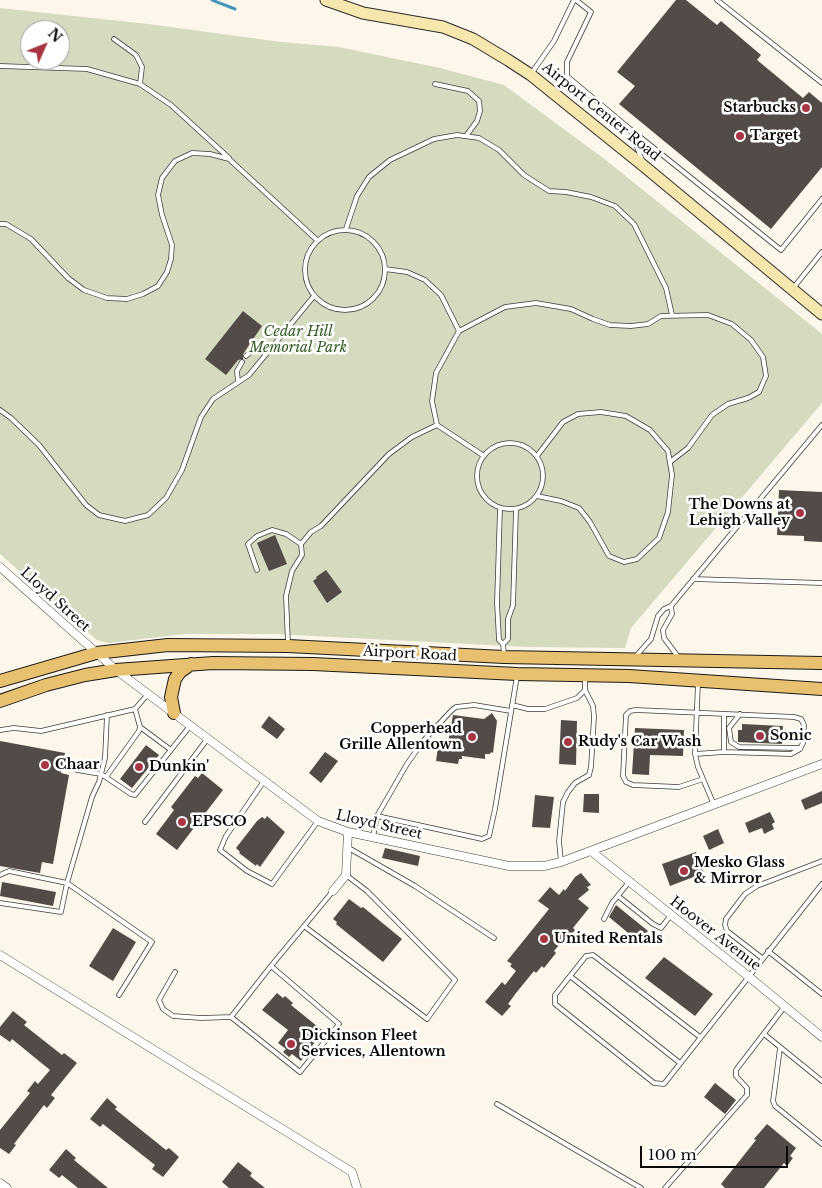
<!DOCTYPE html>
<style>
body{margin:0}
#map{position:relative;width:822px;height:1188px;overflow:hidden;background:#fcf7ea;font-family:"Libre Baskerville",serif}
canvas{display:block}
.north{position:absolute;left:20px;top:20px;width:50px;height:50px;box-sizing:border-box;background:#fff;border:1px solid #9d9d9d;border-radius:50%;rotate:46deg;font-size:14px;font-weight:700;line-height:20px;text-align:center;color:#0a0a0a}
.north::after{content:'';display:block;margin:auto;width:18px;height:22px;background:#a83544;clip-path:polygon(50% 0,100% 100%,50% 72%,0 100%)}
.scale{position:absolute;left:640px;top:1146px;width:148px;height:22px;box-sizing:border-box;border:2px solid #0a0a0a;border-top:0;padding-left:6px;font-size:15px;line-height:18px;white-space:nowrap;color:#0a0a0a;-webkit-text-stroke:4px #fff;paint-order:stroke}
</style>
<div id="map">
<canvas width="822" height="1188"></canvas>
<div class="north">N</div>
<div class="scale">100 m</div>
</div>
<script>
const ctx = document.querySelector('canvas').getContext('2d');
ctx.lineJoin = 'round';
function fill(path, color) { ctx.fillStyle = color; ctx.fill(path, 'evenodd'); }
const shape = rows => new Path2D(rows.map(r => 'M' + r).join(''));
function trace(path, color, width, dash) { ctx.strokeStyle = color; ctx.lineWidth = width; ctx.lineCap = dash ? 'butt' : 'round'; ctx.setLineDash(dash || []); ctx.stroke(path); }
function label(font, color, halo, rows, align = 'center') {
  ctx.font = font + ' "Libre Baskerville",serif'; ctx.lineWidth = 5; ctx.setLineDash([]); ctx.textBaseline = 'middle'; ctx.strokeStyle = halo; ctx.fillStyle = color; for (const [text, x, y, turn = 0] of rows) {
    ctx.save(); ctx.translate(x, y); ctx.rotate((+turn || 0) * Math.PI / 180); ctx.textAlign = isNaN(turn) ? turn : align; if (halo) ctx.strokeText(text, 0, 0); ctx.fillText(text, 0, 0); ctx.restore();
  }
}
const cemetery = shape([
 [0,8,148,24,281,42,339,47,440,68,504,85,607,161,822,334,822,403,631,628,625,648,527,647,275,634,184,634,108,643,97,640,0,554],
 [30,30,60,30,60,60,30,60]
]);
const stream = shape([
 [212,0,235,9]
]);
const building = shape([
 [676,0,686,0,717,25,721,21,761,55,757,60,803,98,809,92,822,103,822,167,771,229,619,104,635,86,617,72],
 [243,311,262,326,243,354,243,359,238,360,226,375,205,359],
 [779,490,822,492,822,542,804,541,804,536,777,535],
 [275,535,287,564,269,571,257,543],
 [326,570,342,592,327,603,313,581,317,578,316,577],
 [492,713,497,721,493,753,491,752,490,754,485,754,485,759,462,756,462,759,459,759,458,764,436,761,438,747,447,748,453,715,484,719],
 [269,716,285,729,277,739,261,727],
 [561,720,577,721,576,765,559,764],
 [742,724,783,726,782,744,738,742,738,730,742,730],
 [635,728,684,730,683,756,650,755,649,775,632,774],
 [0,741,65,753,61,773,69,775,53,864,42,862,40,873,0,866],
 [146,745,159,755,132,788,120,779],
 [325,752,338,761,321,783,309,773],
 [202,773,223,790,177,850,156,834,174,810,171,807,195,776,198,778],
 [822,791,822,803,805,810,801,800],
 [584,794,599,794,599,813,583,812],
 [535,795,554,797,550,828,532,827],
 [770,812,775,822,772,824,774,829,764,834,762,828,749,833,745,823],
 [267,816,285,832,260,867,257,864,256,866,239,853,240,852,236,848,257,821,262,817,265,819],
 [718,829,724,843,709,850,703,836],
 [385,848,420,856,418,866,382,858],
 [696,852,704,873,670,886,662,864],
 [581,873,591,885,587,887,589,890,578,899,589,908,573,928,575,930,570,936,568,934,554,951,556,953,544,968,542,966,536,973,534,971,516,993,508,1004,511,1006,502,1016,485,1002,502,982,505,985,516,971,510,966,512,964,507,961,549,909,538,901,550,887,559,895,564,889,565,891,575,877],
 [2,882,56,892,53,906,0,896],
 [349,899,361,908,363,907,402,939,383,962,336,924,337,922,333,919],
 [616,905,648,931,639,942,609,917],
 [113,928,136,942,113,981,89,966],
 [664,957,713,994,695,1016,645,978],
 [277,993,283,998,285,996,293,1003,291,1005,323,1031,301,1061,292,1054,289,1057,283,1052,286,1049,278,1043,288,1030,262,1010],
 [13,1011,27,1022,24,1025,62,1055,64,1053,77,1063,51,1095,55,1098,47,1108,44,1105,14,1144,16,1145,9,1154,0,1148,0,1130,30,1093,27,1091,35,1081,38,1084,50,1070,12,1039,10,1042,0,1035,0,1027],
 [715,1083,736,1100,725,1114,704,1097],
 [107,1098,117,1107,115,1109,166,1150,169,1148,179,1157,163,1177,152,1169,155,1165,103,1124,100,1127,90,1119],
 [767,1124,796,1148,790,1156,793,1158,787,1166,784,1163,764,1188,725,1188,721,1184,756,1140,754,1139],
 [66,1149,76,1158,74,1160,108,1188,78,1188,62,1175,59,1178,49,1170],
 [238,1162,252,1173,250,1176,265,1188,229,1188,222,1182]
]);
const lane = shape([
 [576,0,591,12,567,62,567,76,630,129,781,250,822,199],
 [717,0,822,83],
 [114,39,136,55,142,67,140,84],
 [0,66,87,69,140,84,171,105,229,158],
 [531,74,554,41,574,0],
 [435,84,468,91,479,101,480,111,477,121,466,136],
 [630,129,642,160],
 [0,224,6,224,31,239,68,278,84,290,107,298,127,299,143,294,158,286,167,272,171,259,172,245,162,215,158,195,162,178,175,161,192,153,210,154,229,159,318,241],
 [346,229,357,196,369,177,390,160,434,139,457,135,479,138,499,150,524,175,549,191,566,192,591,197,615,206,634,224,666,288,672,315],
 '305 270a40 40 0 1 1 80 0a40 40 0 1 1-80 0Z',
 [385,269,407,272,425,280,441,295,459,331],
 [794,287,822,252],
 [246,356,259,344,271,348],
 [238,382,237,371,242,362],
 [0,410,11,418,39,445,86,505,99,515,125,521,148,515,166,498,182,470,201,417,213,399,249,375,314,296],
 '477 476a33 33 0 1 1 66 0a33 33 0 1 1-66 0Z',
 [484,456,437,425,432,401,436,373,459,331,505,307,536,303,571,309,593,319,610,325,631,326,648,324,661,316,708,315,732,324,751,340,763,357,766,376,759,392,748,398,728,404,712,415,688,448,670,462],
 [537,456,563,422,578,414,601,412,626,416,650,430,668,451,672,475,668,512,659,538,637,559,624,562,609,556,590,522,579,508,561,501,537,496],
 [500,508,497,603,499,640,503,644,504,654],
 [257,570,248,544,257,536,272,530,286,534,301,544],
 [693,579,822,583],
 [671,606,822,425],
 [288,644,286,596,292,571,302,555,301,544,311,532,321,526,389,454,412,437,437,425],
 [503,644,508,639,508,619,513,605,516,510],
 [636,656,651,639,658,616,664,609,671,606,672,614,663,630,664,638,679,658],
 [698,683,695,754,698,767,714,805],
 [512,705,528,709,545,709,577,698,585,690,585,678],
 [740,714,729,728,731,742,739,747,798,748],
 [140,727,171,750],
 [0,730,14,728,41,731,135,709,148,694],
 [724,752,724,714],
 [695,754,724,752,791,754,800,749,803,743,804,725,801,719,794,717,636,710,630,711,626,715,623,776,626,782,633,785,679,787,703,779],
 [77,770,101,774,131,794,135,795,190,726],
 [106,777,139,731,140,727,135,709],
 [264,781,226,836,220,850,247,871,272,884,318,821],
 [377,816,482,839,489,836,495,809,517,676],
 [145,822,208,738],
 [373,837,377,816,407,764,424,740,452,710,456,707,474,705,511,711],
 [347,847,415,886,494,938],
 [561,862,559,841,563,802,568,792,575,783,589,775,591,767,594,717,593,706,585,690],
 [0,875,9,871,67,883,152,942,119,995],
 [618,896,653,924,661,928,671,915],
 [0,903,61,912,67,883,92,797,99,782,105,758,107,715],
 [604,919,612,903,629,882],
 [304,926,427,1019,455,980,367,891,346,875],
 [768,951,822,994],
 [762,958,727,931,725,925,726,919,745,894,757,886,822,861],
 [271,966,339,1024,300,1072,231,1017,271,966,333,891],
 [175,972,159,1000,163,1009,173,1016,201,1018,231,1017],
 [570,976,680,1063],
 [764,1034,822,1081],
 [700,1037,593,955,586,956,555,995,555,1004,654,1083,664,1084,822,884],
 [780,1048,773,1101,775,1106,822,1144],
 [497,1104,641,1188],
 [665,1188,747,1095,747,1088,736,1076,736,1070,785,1006]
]);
const street = shape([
 [0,567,116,670,318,821,348,832,509,866,544,866,561,862,822,764],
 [591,851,748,976,822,1037],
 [333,891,346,875,348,832],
 [0,955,352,1172,357,1188],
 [0,1183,7,1188]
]);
const secondary = shape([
 [326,0,363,13,443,27,473,39,508,60,531,75,645,167,822,314]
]);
const primary = shape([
 [0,681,96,653,168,645,288,646,504,657,822,663],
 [0,701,46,685,85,675,116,670,213,663,313,664,517,674,629,676,822,689],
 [174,713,171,697,175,679,180,672,191,664]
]);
const markers = [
 [806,108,5,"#a83544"],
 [740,136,5,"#a83544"],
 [800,513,5,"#a83544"],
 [760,736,5,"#a83544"],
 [472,737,5,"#a83544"],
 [568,742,5,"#a83544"],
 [45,765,5,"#a83544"],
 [139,767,5,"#a83544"],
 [182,822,5,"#a83544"],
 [684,871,5,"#a83544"],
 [544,939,5,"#a83544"],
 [291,1044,5,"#a83544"]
];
const poiNames = [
 ["Starbucks",796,108,"right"],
 ["Target",750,136],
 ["The Downs at",790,505,"right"],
 ["Lehigh Valley",790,521,"right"],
 ["Copperhead",462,729,"right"],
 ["Grille Allentown",462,745,"right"],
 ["Sonic",770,736],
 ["Rudy's Car Wash",578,742],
 ["Chaar",55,765],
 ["Dunkin'",149,767],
 ["EPSCO",192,822],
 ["Mesko Glass",694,863],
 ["& Mirror",694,879],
 ["United Rentals",554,939],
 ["Dickinson Fleet",301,1036],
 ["Services, Allentown",301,1052]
];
const streetNames = [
 ["Airport Center Road",601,112,39],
 ["Lloyd Street",55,600,42],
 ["Airport Road",410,654,3],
 ["Lloyd Street",379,825,13],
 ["Hoover Avenue",715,934,38]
];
const parkNames = [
 ["Cedar Hill",298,332],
 ["Memorial Park",298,348]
];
fill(cemetery, '#d4dbbf');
trace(stream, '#4696bb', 3);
fill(building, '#524b48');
trace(lane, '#3d3d3d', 5.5);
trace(street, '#3d3d3d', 9);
trace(secondary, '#2c2c2c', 13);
trace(primary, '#1b1b1b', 14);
trace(lane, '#fff', 4);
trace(street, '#fff', 8);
trace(secondary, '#f5e7ad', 11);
trace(primary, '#e7c070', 12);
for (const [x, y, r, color] of markers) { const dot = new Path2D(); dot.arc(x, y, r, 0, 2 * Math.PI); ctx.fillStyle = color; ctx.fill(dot); trace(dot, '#fff', 2); }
label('bold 14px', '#0a0a0a', '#fff', poiNames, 'left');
label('14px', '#0a0a0a', '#fff', streetNames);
label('italic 14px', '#335924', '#fff', parkNames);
</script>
